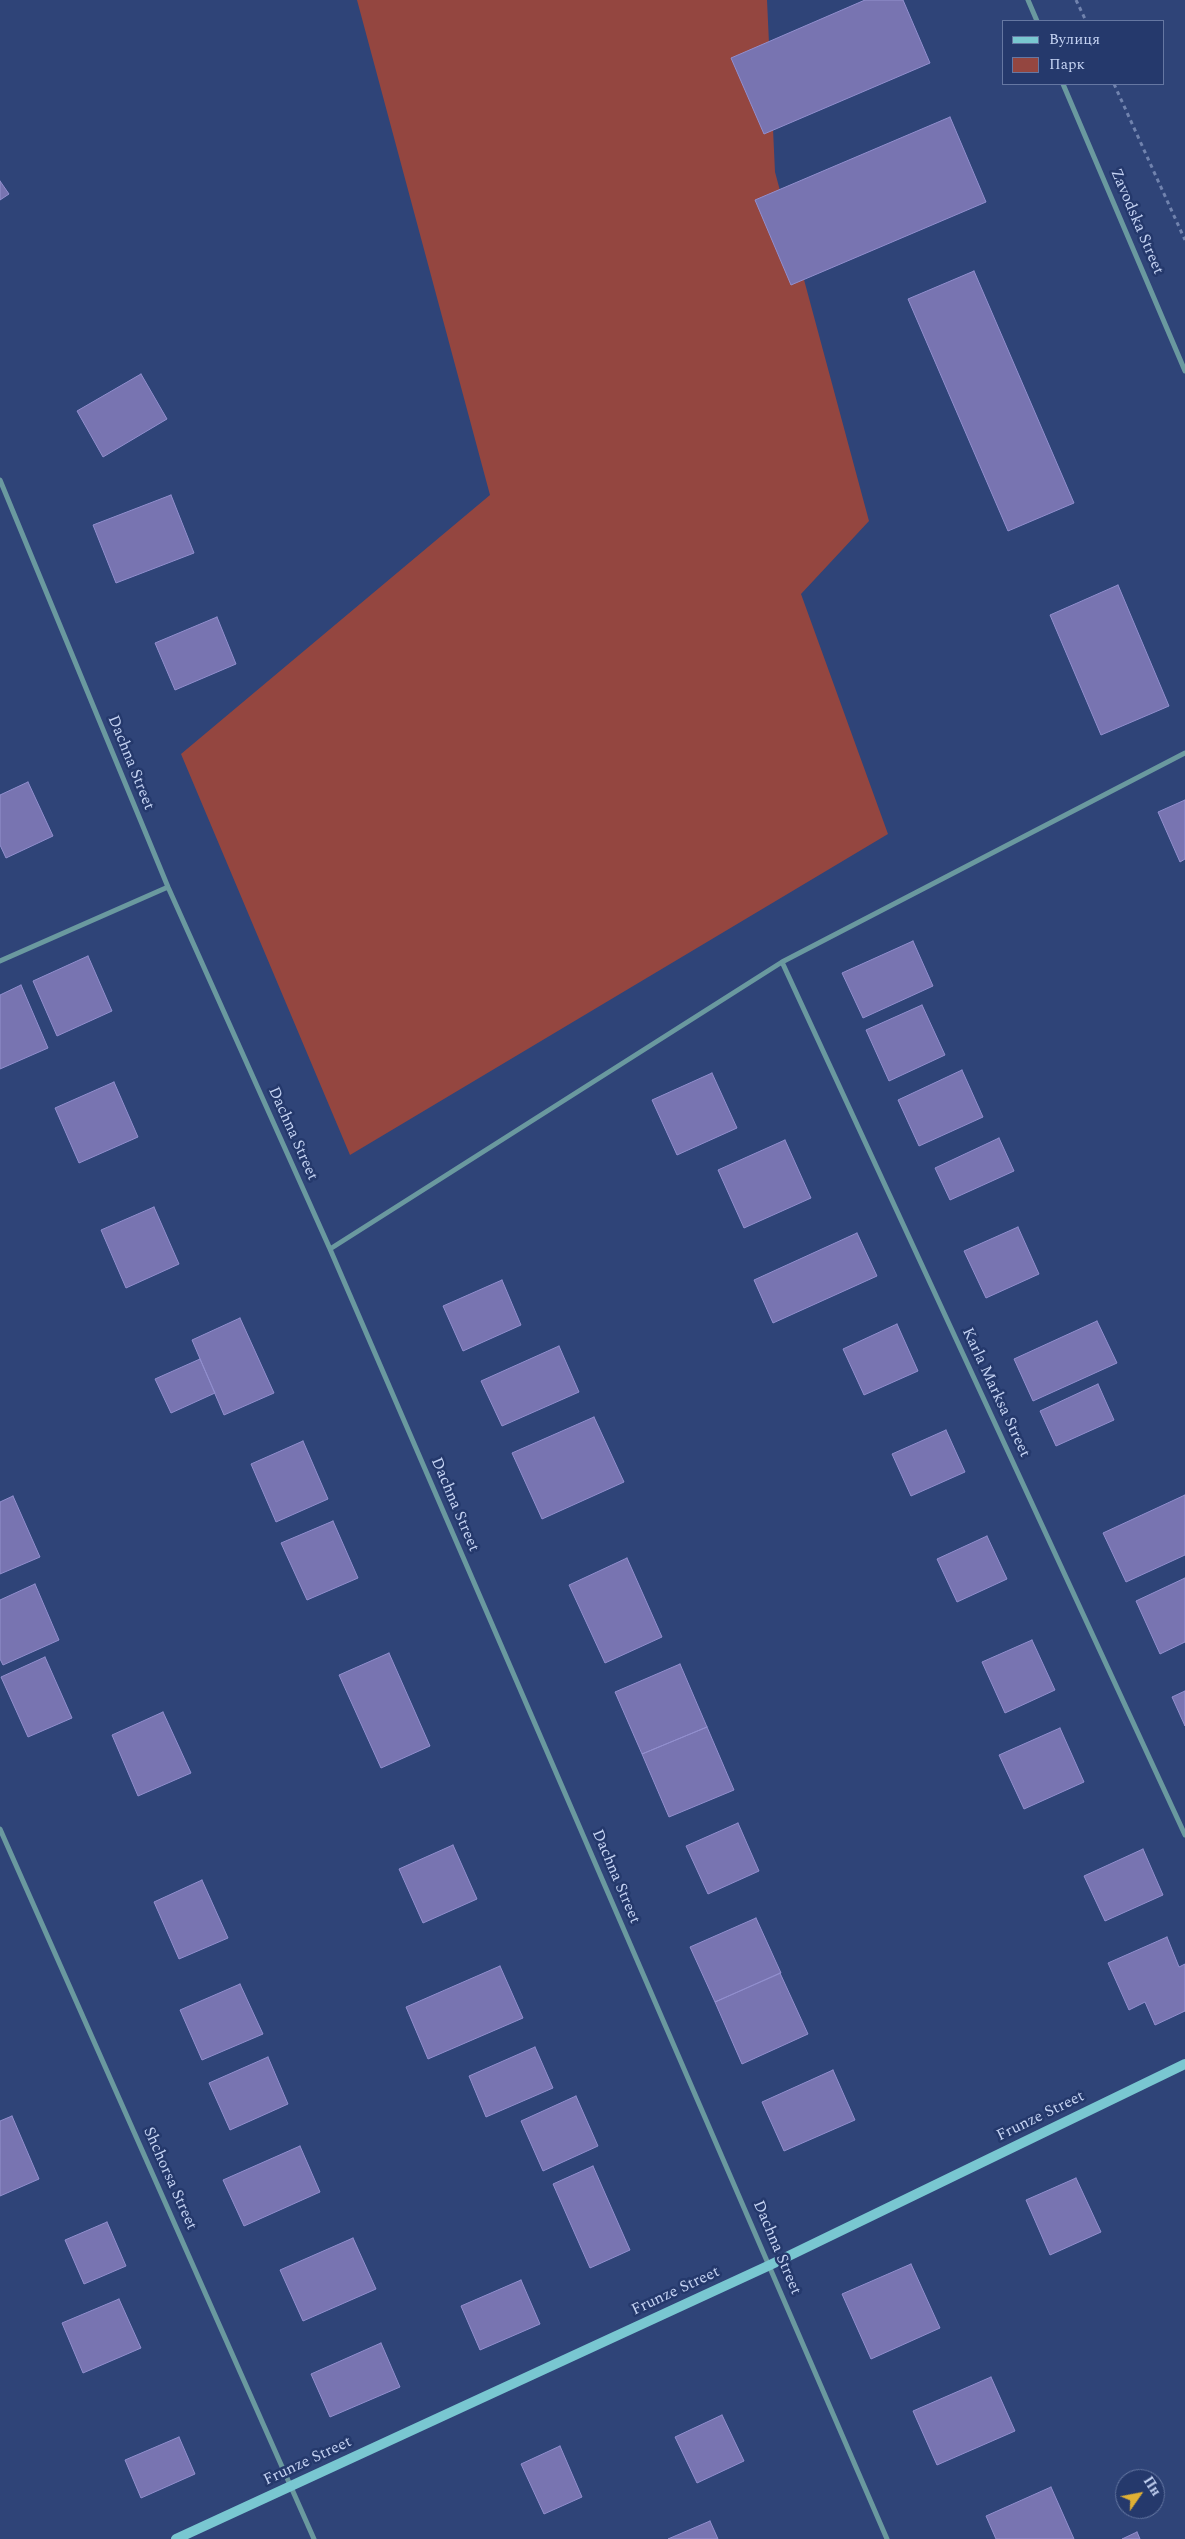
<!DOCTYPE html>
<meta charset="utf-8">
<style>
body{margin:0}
#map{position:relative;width:1185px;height:2539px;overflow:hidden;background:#2f4478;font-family:Spectral,serif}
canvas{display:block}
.legend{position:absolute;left:1002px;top:20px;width:162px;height:65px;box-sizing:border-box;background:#25396c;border:1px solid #6577a2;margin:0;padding:6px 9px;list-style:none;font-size:15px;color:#c5d3f3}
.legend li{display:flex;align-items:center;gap:10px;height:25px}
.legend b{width:25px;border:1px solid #6577a2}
.north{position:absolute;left:1115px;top:2469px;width:50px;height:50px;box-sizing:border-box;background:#25396c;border:1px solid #6577a2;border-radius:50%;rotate:57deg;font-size:14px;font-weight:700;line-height:20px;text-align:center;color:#c5d3f3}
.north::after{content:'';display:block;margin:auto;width:18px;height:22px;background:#e0b034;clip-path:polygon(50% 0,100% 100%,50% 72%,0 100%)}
</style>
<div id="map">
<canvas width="1185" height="2539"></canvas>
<ul class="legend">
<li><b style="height:6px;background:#79c7d1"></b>Вулиця</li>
<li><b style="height:14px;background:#944640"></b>Парк</li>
</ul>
<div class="north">Пн</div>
</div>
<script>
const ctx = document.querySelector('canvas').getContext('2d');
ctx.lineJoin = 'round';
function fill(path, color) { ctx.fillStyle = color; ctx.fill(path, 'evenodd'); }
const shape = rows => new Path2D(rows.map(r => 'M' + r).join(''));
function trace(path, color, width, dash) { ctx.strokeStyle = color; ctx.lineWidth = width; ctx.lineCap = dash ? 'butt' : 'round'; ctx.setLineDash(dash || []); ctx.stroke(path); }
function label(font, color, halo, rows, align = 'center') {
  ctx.font = font + ' Spectral,serif'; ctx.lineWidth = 5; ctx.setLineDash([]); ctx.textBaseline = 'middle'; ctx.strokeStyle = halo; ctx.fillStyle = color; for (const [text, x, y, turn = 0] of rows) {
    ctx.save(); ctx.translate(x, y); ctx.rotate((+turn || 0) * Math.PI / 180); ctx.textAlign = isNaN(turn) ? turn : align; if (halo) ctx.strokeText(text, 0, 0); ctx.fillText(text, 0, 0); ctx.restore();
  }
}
const green = shape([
 [357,0,767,0,775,172,869,521,801,594,888,834,350,1155,181,754,490,495]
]);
const building = shape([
 [865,0,903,0,930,63,764,134,731,58,865,0],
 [950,117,986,202,791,285,755,200,950,117],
 [0,181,9,194,0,200,0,181],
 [974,271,1074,503,1008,531,908,299,974,271],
 [141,374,167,419,103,457,77,411,141,374],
 [171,495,194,553,116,583,93,525,171,495],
 [1118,585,1169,706,1101,735,1050,615,1118,585],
 [217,617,236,664,175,690,155,643,217,617],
 [28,782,53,836,6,858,0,845,0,795,28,782],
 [1185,800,1185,859,1180,862,1158,812,1185,800],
 [913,941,933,986,863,1018,842,973,913,941],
 [88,956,112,1011,57,1036,33,981,88,956],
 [21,985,48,1048,0,1069,0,995,21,985],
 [922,1005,945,1055,889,1081,866,1030,922,1005],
 [962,1070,983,1117,919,1146,898,1100,962,1070],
 [712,1073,737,1128,677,1155,652,1100,712,1073],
 [114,1082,138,1137,79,1163,55,1108,114,1082],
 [999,1138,1014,1171,950,1200,935,1168,999,1138],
 [785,1140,811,1198,744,1228,718,1170,785,1140],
 [154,1207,179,1264,126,1288,101,1230,154,1207],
 [1018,1227,1039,1274,986,1298,964,1251,1018,1227],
 [857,1233,877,1276,773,1323,754,1280,857,1233],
 [502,1280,521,1325,463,1351,443,1306,502,1280],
 [240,1318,274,1393,224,1415,192,1340,240,1318],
 [1097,1321,1117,1363,1033,1401,1014,1359,1097,1321],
 [897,1324,918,1371,864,1395,843,1349,897,1324],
 [559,1346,579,1392,502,1426,481,1381,559,1346],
 [200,1359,215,1393,171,1413,155,1379,200,1359],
 [1098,1384,1114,1420,1056,1446,1040,1411,1098,1384],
 [594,1417,624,1482,542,1519,512,1453,594,1417],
 [946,1430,965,1472,911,1496,892,1454,946,1430],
 [303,1441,328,1499,276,1522,251,1464,303,1441],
 [1185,1495,1185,1555,1126,1582,1103,1533,1185,1495],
 [13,1496,40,1557,0,1574,0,1502,13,1496],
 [333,1521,358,1578,307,1600,281,1543,333,1521],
 [987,1536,1007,1579,957,1602,937,1559,987,1536],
 [627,1558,662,1637,605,1663,569,1585,627,1558],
 [1185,1578,1185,1642,1160,1654,1136,1601,1185,1578],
 [35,1584,59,1640,3,1665,0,1659,0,1600,35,1584],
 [1032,1640,1055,1690,1005,1713,982,1662,1032,1640],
 [389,1653,430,1746,381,1768,339,1675,389,1653],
 [45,1657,72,1718,28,1737,1,1677,45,1657],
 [680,1664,707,1727,642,1754,615,1692,680,1664],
 [1185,1691,1185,1726,1172,1697,1185,1691],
 [163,1712,191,1773,138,1796,112,1735,163,1712],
 [707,1727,734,1790,669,1817,642,1754,707,1727],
 [1060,1728,1084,1782,1024,1809,999,1755,1060,1728],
 [738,1823,759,1871,708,1894,686,1846,738,1823],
 [453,1845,477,1899,423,1923,399,1869,453,1845],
 [1143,1849,1163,1895,1105,1921,1084,1876,1143,1849],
 [202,1880,228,1938,179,1959,154,1902,202,1880],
 [756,1918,781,1973,715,2002,690,1947,756,1918],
 [1167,1937,1179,1967,1185,1964,1185,2011,1155,2025,1145,2002,1129,2010,1108,1963,1167,1937],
 [500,1966,523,2018,428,2059,406,2007,500,1966],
 [780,1973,808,2034,742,2064,715,2002,780,1973],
 [240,1984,263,2034,202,2060,180,2010,240,1984],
 [535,2047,553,2088,486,2117,469,2076,535,2047],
 [268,2057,288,2104,230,2130,209,2083,268,2057],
 [833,2070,855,2120,784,2151,762,2102,833,2070],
 [576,2096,598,2146,543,2171,521,2121,576,2096],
 [12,2116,39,2179,0,2196,0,2121,12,2116],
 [300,2146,320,2192,244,2226,223,2180,300,2146],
 [593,2166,630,2250,590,2268,553,2184,593,2166],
 [1076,2178,1101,2232,1050,2255,1026,2200,1076,2178],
 [107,2222,126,2266,84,2284,65,2240,107,2222],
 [353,2238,376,2289,303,2321,280,2270,353,2238],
 [911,2264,940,2328,871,2359,842,2294,911,2264],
 [521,2280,540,2324,480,2350,461,2306,521,2280],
 [119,2299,141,2348,83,2373,62,2323,119,2299],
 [381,2343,400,2387,330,2417,311,2374,381,2343],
 [991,2377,1015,2431,937,2465,913,2411,991,2377],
 [722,2415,744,2461,697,2483,675,2437,722,2415],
 [179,2437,195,2474,141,2498,125,2460,179,2437],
 [560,2446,582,2497,544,2514,521,2464,560,2446],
 [1051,2487,1074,2539,996,2539,986,2516,1051,2487],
 [710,2521,718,2539,668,2539,710,2521],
 [1137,2532,1140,2539,1122,2539,1137,2532]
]);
const path = shape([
 [1076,0,1086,21],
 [1114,84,1185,240]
]);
const street = shape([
 [1028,0,1037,21],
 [1063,84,1185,371],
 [0,480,168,887,330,1249,887,2539],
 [0,961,168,887],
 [782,962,1185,1835],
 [330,1249,782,962,1185,753],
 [0,1829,314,2539]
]);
const secondary = shape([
 [176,2539,770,2265,1185,2064]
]);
const streetNames = [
 ["Zavodska Street",1136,222,67],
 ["Dachna Street",130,763,68],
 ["Dachna Street",292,1134,66],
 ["Karla Marksa Street",995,1393,65],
 ["Dachna Street",454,1505,67],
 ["Dachna Street",615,1877,67],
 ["Frunze Street",1041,2117,-26],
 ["Shchorsa Street",169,2179,66],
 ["Dachna Street",776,2248,67],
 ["Frunze Street",676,2292,-25],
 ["Frunze Street",308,2462,-25]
];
fill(green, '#944640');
fill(building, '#7874b1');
trace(building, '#928fce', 1);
trace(path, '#7183ae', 3, [4, 4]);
trace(street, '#6a999f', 5);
trace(secondary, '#79c7d1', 10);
label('16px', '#c5d3f3', '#25396c', streetNames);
</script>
